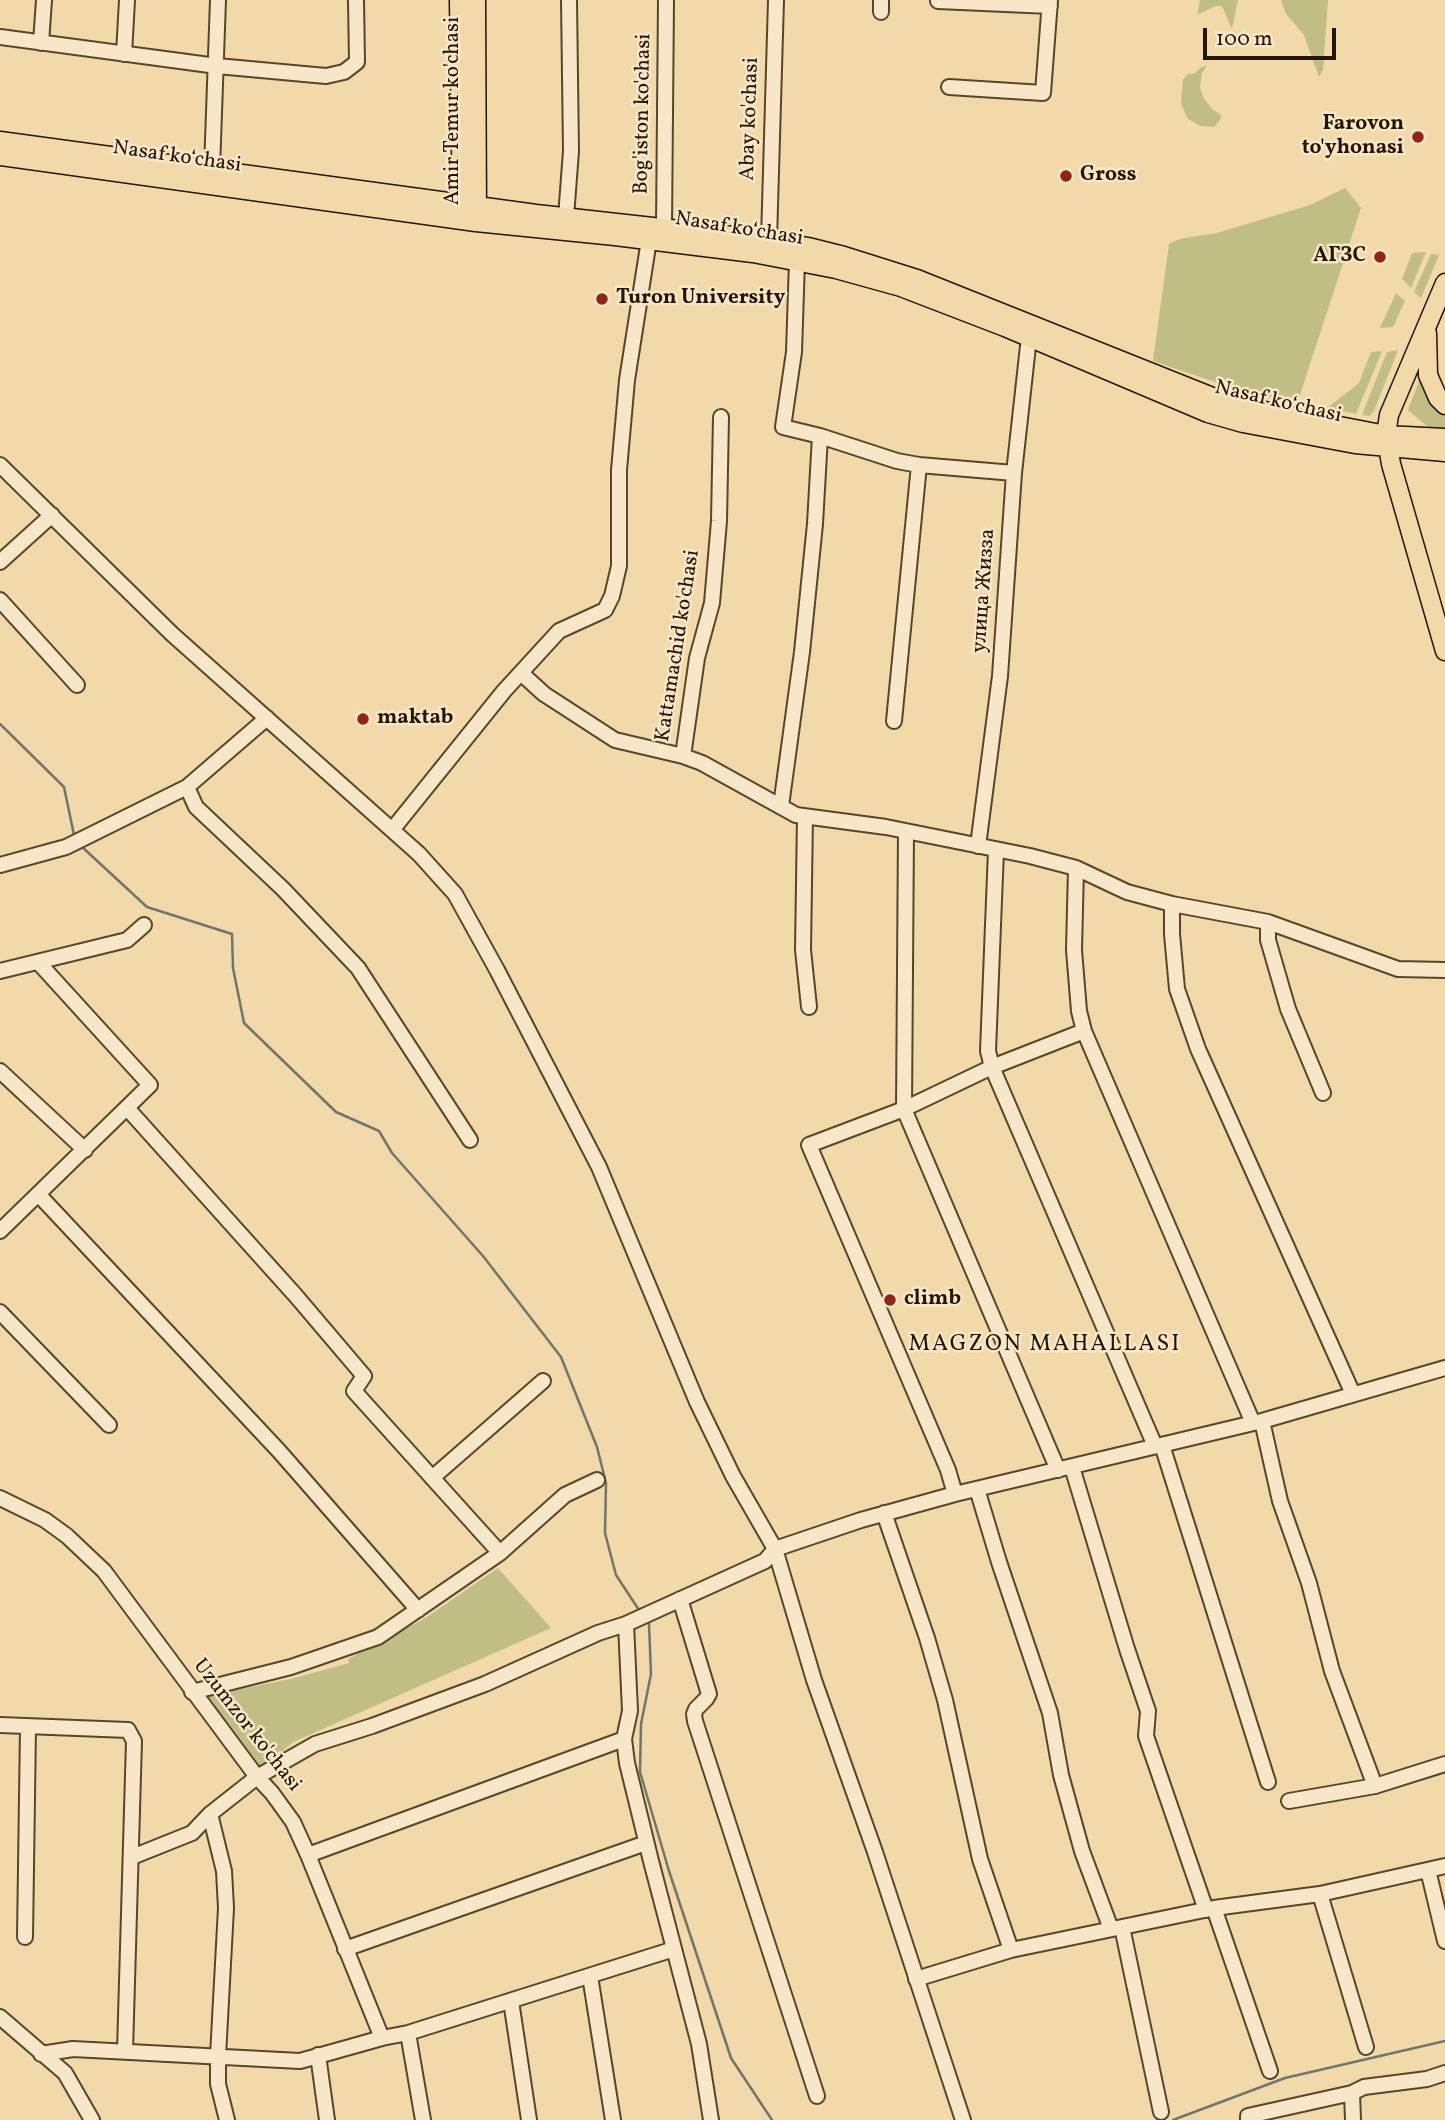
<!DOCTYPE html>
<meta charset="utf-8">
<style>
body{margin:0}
#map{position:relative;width:1445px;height:2120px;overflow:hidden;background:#f2d9a9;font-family:Vollkorn,serif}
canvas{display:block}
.scale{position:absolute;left:1203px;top:28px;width:133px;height:32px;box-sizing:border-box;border:4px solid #251500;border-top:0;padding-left:9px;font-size:21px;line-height:24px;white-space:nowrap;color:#251500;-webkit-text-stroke:5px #f7e6c7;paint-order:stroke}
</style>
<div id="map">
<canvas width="1445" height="2120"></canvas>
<div class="scale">100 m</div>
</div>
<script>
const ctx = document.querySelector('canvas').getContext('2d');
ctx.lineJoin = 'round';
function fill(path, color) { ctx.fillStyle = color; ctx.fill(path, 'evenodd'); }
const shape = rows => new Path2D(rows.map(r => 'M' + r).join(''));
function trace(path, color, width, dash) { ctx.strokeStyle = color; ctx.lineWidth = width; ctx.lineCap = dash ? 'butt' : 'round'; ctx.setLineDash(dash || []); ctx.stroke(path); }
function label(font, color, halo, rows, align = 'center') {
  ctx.font = font + ' Vollkorn,serif'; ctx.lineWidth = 5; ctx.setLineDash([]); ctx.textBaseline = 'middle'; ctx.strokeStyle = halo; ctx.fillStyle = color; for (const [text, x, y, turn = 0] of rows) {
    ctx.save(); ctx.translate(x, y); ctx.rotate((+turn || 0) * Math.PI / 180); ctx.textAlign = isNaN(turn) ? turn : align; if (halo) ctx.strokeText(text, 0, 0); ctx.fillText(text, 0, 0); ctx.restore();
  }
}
const green = shape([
 [1200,0,1238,0,1232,29,1222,6,1216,6,1197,15],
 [1281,0,1328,0,1323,70,1319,77,1304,35,1286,14],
 [1207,65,1202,73,1200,87,1203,97,1212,109,1221,115,1220,120,1214,127,1200,126,1187,118,1181,103,1183,80,1187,75,1195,73,1200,68],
 [1345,188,1361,208,1298,401,1263,396,1230,387,1153,361,1169,244,1179,239,1217,233,1310,205],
 [1426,252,1411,288,1402,279,1412,253],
 [1431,254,1439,255,1421,298,1414,292],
 [1396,293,1405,301,1393,327,1380,328],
 [1398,350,1374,411,1369,416,1362,415,1387,352],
 [1382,351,1356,414,1327,408,1359,383,1371,352],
 [1424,368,1445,410,1445,429,1430,429,1408,410],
 [498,1568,551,1628,293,1742,260,1770,205,1696,291,1679,349,1663,348,1659,424,1619]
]);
const stream = shape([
 [0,724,64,787,74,835],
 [81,846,147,907,232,934,233,968,244,1023,336,1112,379,1131,392,1153,483,1256,561,1357,597,1447,606,1483,605,1533,616,1575,639,1610],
 [649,1624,651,1674,641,1724,640,1772,669,1871,731,2058,772,2120],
 [1173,2120,1285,2078,1445,2041]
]);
const minor = shape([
 [938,1,1050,6],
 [881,12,881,0],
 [0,37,217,66,326,76,344,72,357,62,356,0],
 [41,43,44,0],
 [124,54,127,0],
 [949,87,1043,93,1050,0],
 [212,169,218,0],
 [566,217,571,151,569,0],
 [664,227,666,0],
 [769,240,776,0],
 [797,261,794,352,783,427,820,436,897,461,919,465,1014,473],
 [0,465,172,634,419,854,455,894,497,970,599,1167,697,1402,733,1476,775,1549,814,1680,875,1852,963,2120],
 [0,562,52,515],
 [0,600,77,685],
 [521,673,544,694,615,740,683,756,702,763,796,815,886,827,1030,856,1076,868,1127,892,1172,904,1268,922,1398,969,1445,970],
 [894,721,919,465],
 [683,756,697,658,712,603,719,521,721,417],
 [187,787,196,807,283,889,358,968,470,1140],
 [781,806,802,652,815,524,820,436],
 [805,816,803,950,809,1007],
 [392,830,504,691,559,631,605,610,612,596,619,566,619,470,627,380,649,240],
 [906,831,904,1109,1058,1470],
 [978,846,1000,676,1014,473,1029,337],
 [996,850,988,1051,992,1067,1155,1446],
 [0,865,66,847,187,787,267,718],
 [1076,868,1074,950,1079,1011,1084,1031,1253,1423],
 [1172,904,1172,934,1177,989,1198,1049,1353,1394],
 [1268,922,1268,940,1288,1009,1323,1093],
 [0,971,127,940,144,925],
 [0,1071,85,1150],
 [127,1108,296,1296,364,1376,354,1391,500,1553],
 [38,1194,279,1451,418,1610],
 [0,1231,150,1085,38,962],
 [0,1312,109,1425],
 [1262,1421,1280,1501,1309,1583,1332,1671,1375,1786],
 [1162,1445,1268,1782],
 [1072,1467,1127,1649,1148,1711,1146,1736,1206,1910],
 [432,1478,543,1381],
 [977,1489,999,1562,1050,1713,1061,1775,1082,1851,1111,1929],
 [955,1494,948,1470,809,1145,904,1109,992,1067,1084,1031],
 [0,1498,45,1520,67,1536,104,1571,257,1777,272,1793,293,1822,308,1855,382,2038],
 [884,1513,927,1638,945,1700,980,1859,1011,1950],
 [680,1599,709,1694,706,1699,696,1709,694,1714,695,1721,817,2096],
 [626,1624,630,1711,624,1739,627,1763,651,1861,699,2044,711,2120],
 [192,1692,291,1667,378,1637,500,1553,565,1495,597,1480],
 [0,1725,128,1730,134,1741,125,2051],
 [1289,1801,1375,1786,1445,1764],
 [210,1814,224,1871,226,1908,218,2056,218,2084,227,2120],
 [308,1855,624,1739],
 [132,1857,192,1833,210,1814,257,1777,315,1744,372,1726,485,1684,598,1633,626,1624,765,1561,775,1549,861,1520,955,1494,1262,1421,1445,1368],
 [1428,1870,1445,1941],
 [1320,1894,1366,2047],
 [1214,1908,1270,2071],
 [1122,1927,1161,2112],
 [25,1937,28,1727],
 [345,1949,646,1843],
 [590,1976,613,2120],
 [916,1979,1011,1950,1214,1908,1320,1894,1445,1866],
 [511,2001,529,2120],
 [0,2017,65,2073,92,2120],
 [408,2033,423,2120],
 [41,2054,73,2049,300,2061,382,2038,408,2033,674,1949],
 [318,2055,327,2120],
 [1352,2093,1353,2120],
 [1248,2120,1248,2116,1352,2093,1364,2087,1427,2079,1445,2073]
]);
const major = shape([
 [459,0,462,213],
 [476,0,477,215],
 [0,141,536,214,769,240,808,247,844,256,917,279,1215,398,1272,413,1386,435,1445,438],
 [0,156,476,222,615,236,753,253,836,269,901,287,1005,327,1208,413,1243,423,1355,444,1445,452],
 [1445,283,1389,415,1386,435,1391,464,1445,651],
 [1427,333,1428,375,1438,398,1445,405]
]);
const markers = [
 [1418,137,7,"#8f2418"],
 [1066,176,7,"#8f2418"],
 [1380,257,7,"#8f2418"],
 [602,299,7,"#8f2418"],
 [363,719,7,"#8f2418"],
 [890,1300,7,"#8f2418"]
];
const streetNames = [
 ["Amir Temur ko'chasi",454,111,-90],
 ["Bog'iston ko'chasi",644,114,-89],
 ["Abay ko'chasi",751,119,-88],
 ["Nasaf ko‘chasi",177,158,8],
 ["Nasaf ko‘chasi",739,230,9],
 ["Nasaf ko‘chasi",1278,403,13],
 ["улица Жизза",985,591,-86],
 ["Kattamachid ko'chasi",679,646,-81],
 ["Uzumzor ko'chasi",246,1726,52]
];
const poiNames = [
 ["Farovon",1404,125,"right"],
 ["to'yhonasi",1404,149,"right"],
 ["Gross",1080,176],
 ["АГЗС",1366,257,"right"],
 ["Turon University",616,299],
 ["maktab",377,719],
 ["climb",904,1300]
];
const neighbourhoodNames = [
 ["MAGZON MAHALLASI",1045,1346]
];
fill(green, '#c0be84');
trace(stream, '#6e776b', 2.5);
trace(minor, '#58462a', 18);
trace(major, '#251500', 21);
trace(minor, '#f7e6c7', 14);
trace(major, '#f2d9a9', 18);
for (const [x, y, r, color] of markers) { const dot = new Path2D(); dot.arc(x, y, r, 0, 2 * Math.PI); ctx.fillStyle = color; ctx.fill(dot); trace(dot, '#f7e6c7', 2.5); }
label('21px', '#251500', '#f7e6c7', streetNames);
label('bold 21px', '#251500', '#f7e6c7', poiNames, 'left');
ctx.letterSpacing = '2px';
label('23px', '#251500', '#f7e6c7', neighbourhoodNames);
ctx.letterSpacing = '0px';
</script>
